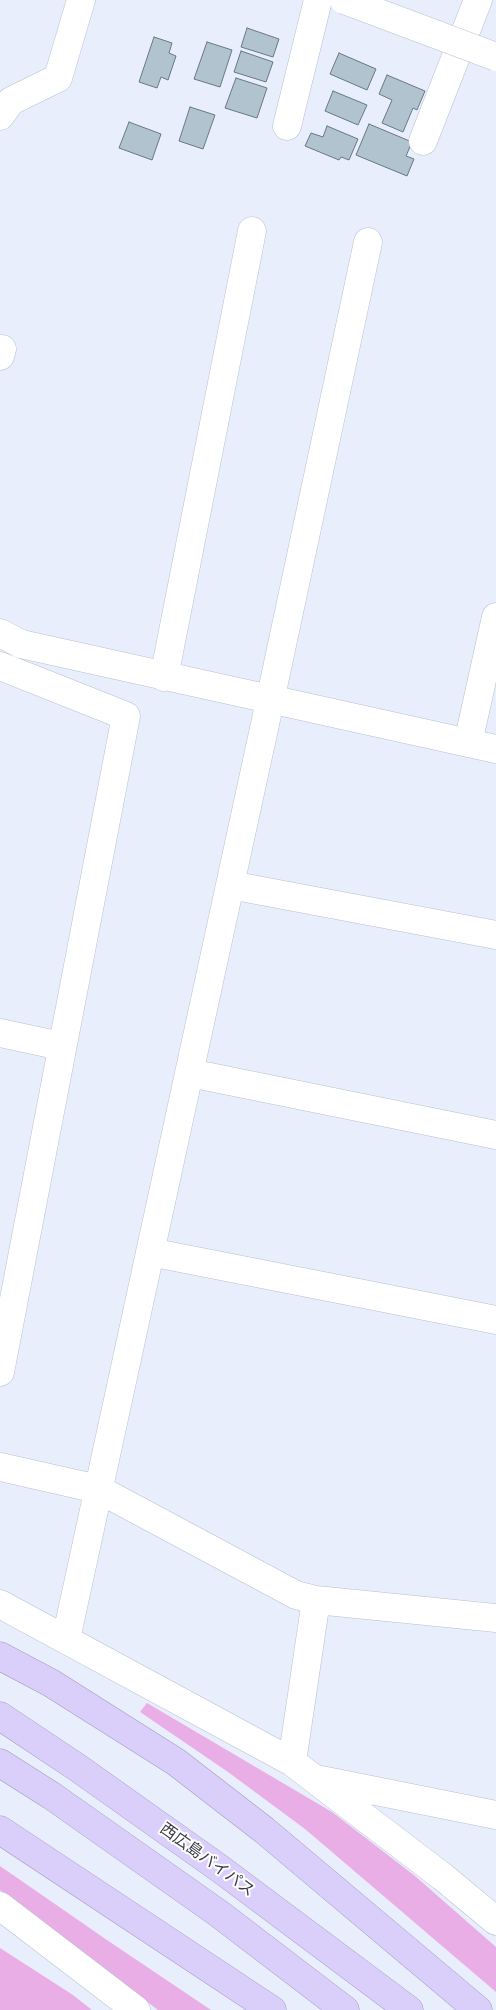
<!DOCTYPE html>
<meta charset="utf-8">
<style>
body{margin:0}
canvas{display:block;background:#e8eefc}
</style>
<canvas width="496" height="2010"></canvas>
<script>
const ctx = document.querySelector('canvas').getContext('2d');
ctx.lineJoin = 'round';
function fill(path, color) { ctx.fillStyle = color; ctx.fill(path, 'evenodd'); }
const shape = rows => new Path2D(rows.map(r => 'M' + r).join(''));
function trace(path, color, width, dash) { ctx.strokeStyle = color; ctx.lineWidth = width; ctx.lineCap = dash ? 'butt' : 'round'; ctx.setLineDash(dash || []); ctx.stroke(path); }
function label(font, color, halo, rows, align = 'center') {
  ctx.font = font + ' "PT Sans","Noto Sans JP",sans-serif'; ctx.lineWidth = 4; ctx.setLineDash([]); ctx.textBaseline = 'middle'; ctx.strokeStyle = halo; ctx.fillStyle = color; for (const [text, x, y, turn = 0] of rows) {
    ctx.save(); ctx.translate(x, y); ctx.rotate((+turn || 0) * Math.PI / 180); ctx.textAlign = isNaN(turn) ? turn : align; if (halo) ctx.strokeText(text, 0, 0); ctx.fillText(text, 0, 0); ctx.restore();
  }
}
const green = shape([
 [147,1703,332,1812,415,1876,496,1947,496,1992,305,1829,228,1772,140,1712],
 [0,1866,107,1940,211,2010,158,2010,0,1890],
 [0,1948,73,1995,92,2010,0,2010]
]);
const building = shape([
 [247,28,279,39,273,57,241,47,247,28],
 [154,37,172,43,169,53,176,56,168,80,161,77,157,88,139,82,154,37],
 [207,42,232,50,220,87,194,79,207,42],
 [241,51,273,62,266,82,234,72,241,51],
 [339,53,376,69,367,90,330,74,339,53],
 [387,75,425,91,417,110,413,108,403,132,382,123,392,100,379,94,387,75],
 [236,78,267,88,257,118,225,108,236,78],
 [333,91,367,105,358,125,325,111,333,91],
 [190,107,215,115,203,149,179,141,190,107],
 [129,122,161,134,152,160,119,148,129,122],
 [369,124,412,142,406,156,414,159,407,176,356,155,369,124],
 [327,126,358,139,349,160,341,157,339,160,305,146,311,133,323,137,327,126]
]);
const minor = shape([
 [0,116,11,101,58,78,81,0],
 [287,126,318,0],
 [423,141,478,0],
 [0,356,2,349],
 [0,633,21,644,496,749],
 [0,666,126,716,0,1372],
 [164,677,252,231],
 [468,743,496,617],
 [230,885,496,935],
 [0,1033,61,1046],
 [190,1073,496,1135],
 [150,1252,496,1320],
 [0,1467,98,1489,296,1595,316,1600,496,1618],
 [0,1604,292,1762,443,1877,496,1921],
 [66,1639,270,701,368,242],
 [292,1762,316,1600],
 [321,1780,496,1815],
 [0,1906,136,2010]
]);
const motorway = shape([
 [0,1656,51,1683,176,1762,264,1830,478,2010],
 [0,1716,78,1768,219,1868,409,2010],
 [0,1763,52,1796,218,1913,345,2010],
 [0,1830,272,2010]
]);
const minorBridge = shape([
 [344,0,496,57]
]);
const streetNames = [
 ["西広島バイパス",207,1860,36]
];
fill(green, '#eaaee6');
fill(building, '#b1c3ce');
trace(building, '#687882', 1);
trace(minor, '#b7bfcf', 29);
trace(motorway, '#a29bba', 29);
trace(minor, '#fff', 28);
trace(motorway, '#dacefa', 28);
trace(minorBridge, '#b7bfcf', 29, []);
trace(minorBridge, '#fff', 28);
label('16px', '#393c43', '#fff', streetNames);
</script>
